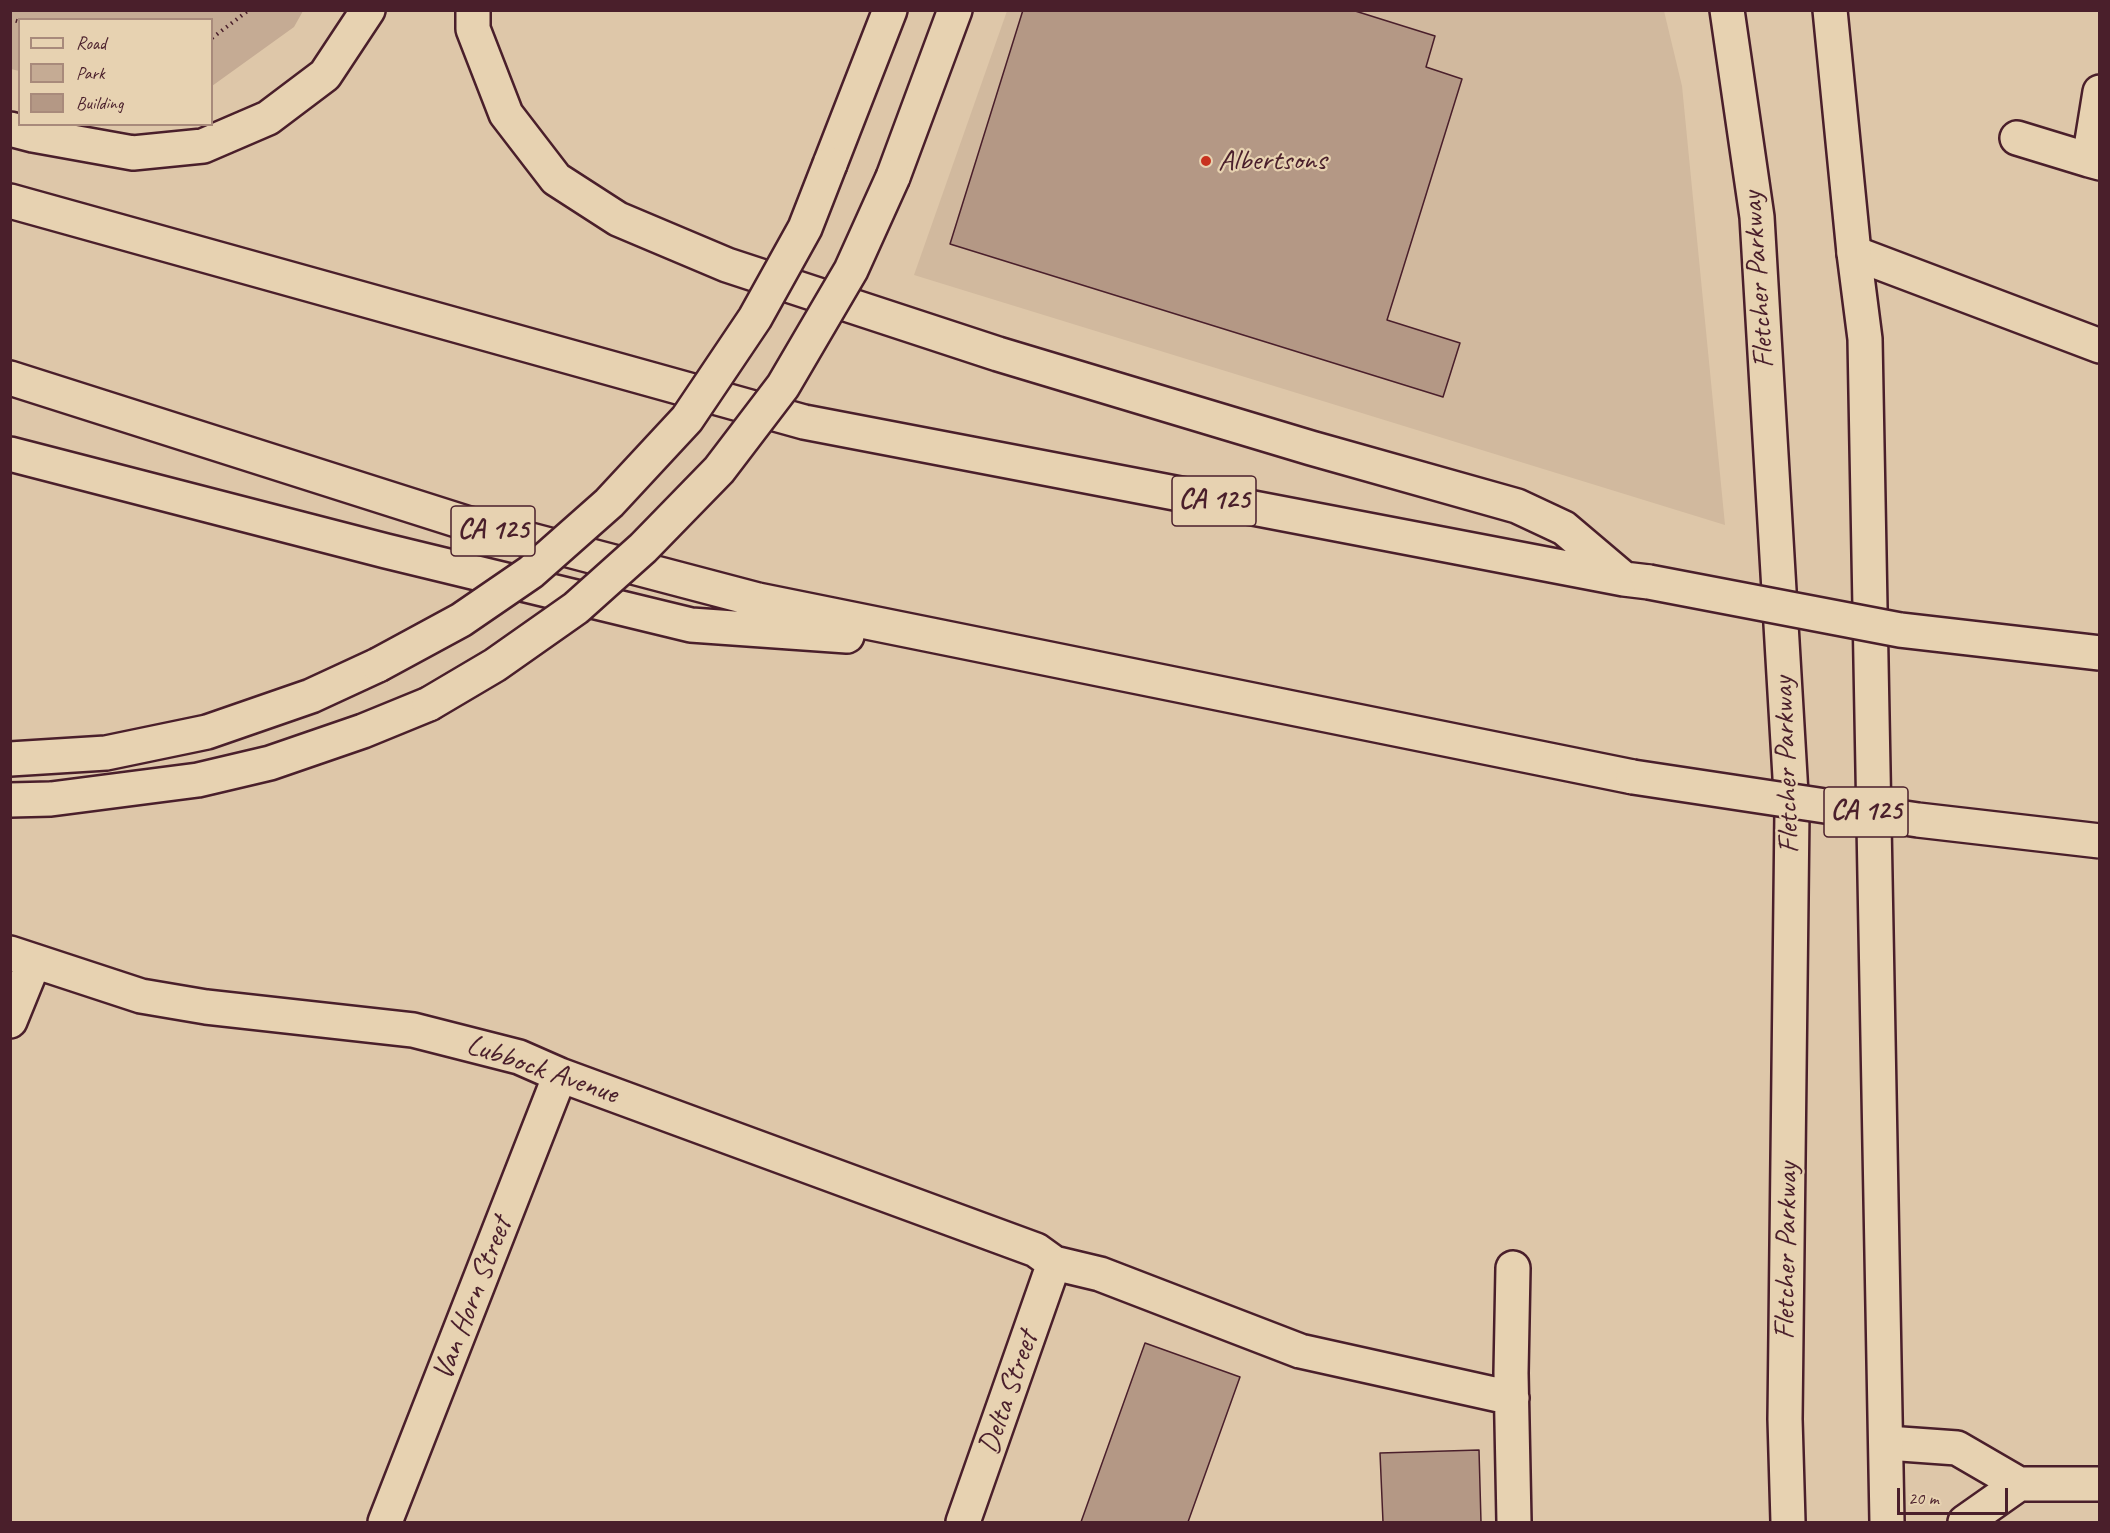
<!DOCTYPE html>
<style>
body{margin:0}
#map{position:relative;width:2110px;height:1533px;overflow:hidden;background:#dec7a9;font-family:Caveat,sans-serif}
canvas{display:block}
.frame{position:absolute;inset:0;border:12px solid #4a1f2b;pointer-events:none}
.legend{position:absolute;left:18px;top:18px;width:195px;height:108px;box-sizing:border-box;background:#e7d2b1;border:2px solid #a88a7b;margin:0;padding:8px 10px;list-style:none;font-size:18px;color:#4a1f2b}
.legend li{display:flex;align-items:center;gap:12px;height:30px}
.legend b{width:30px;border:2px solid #a88a7b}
.scale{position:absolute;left:1897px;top:1488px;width:111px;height:27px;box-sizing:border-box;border:3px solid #4a1f2b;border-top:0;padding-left:8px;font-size:18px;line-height:21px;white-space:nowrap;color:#4a1f2b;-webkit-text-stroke:4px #e7d2b1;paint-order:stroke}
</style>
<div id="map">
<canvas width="2110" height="1533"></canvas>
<div class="frame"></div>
<ul class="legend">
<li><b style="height:8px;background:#e7d2b1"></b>Road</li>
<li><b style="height:16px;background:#c5ab94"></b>Park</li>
<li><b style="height:16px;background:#b49885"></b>Building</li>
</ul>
<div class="scale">20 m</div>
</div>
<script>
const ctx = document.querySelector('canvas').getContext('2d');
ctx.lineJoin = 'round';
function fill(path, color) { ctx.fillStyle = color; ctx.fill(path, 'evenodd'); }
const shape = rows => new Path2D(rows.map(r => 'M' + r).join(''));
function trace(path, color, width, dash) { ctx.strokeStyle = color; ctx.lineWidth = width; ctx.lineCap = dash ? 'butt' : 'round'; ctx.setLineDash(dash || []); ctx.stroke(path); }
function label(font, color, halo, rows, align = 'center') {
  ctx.font = font + ' Caveat,sans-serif'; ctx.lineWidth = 4.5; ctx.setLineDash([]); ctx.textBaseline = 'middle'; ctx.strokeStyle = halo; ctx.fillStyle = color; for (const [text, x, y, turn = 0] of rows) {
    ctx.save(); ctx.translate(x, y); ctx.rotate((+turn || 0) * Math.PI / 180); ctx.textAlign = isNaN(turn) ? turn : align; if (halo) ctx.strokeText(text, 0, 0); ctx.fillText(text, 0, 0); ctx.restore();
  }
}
const built = shape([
 [1007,11,1664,11,1682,86,1725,525,914,275]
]);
const green = shape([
 [11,10,303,10,303,11,294,27,212,86,212,20,20,20,19,71,11,69]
]);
const building = shape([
 [1023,10,1352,10,1435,36,1426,67,1462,79,1387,320,1460,343,1443,397,950,244,1023,10],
 [1145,1343,1240,1377,1188,1522,1081,1522,1145,1343],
 [1479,1450,1481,1522,1383,1522,1380,1453,1479,1450]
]);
const path = shape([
 [10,19,20,22],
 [212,38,249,10]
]);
const minor = shape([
 [2100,92,2089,160,2100,163],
 [2017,138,2089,160],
 [1854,253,2100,346],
 [10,953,141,996,206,1007,413,1030,519,1057,560,1075,1036,1250,1054,1263,1100,1274,1300,1351,1512,1398],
 [10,1021,34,962],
 [1513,1268,1511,1373,1514,1522],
 [1887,1443,1957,1448,2019,1484,1965,1522],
 [2019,1484,2100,1484],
 [385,1522,560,1075],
 [963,1522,1054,1263]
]);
const major = shape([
 [1727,10,1757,217,1792,811,1785,1419,1788,1522],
 [1830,10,1854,253,1865,339,1887,1522]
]);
const highway = shape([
 [473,10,473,29,506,114,556,179,618,219,727,265,998,354,1311,448,1517,506,1564,528,1623,578],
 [10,129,33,135,133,153,203,146,268,118,325,75,368,10],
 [830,164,890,10],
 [893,177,955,10],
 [10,201,804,422,1624,579,1649,582],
 [10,378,466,523,758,600,1633,777],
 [10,454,386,551,691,625,847,636],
 [10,759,106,753,207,732,311,696,378,665],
 [10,800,51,799,198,780,270,763,363,731,429,704]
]);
const highwayBridge = shape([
 [1649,582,1900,630,2100,653],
 [378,665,461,620,531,572,609,503,687,419,755,318,805,228,830,164],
 [429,704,495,665,576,608,643,548,719,470,783,386,851,270,893,177],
 [1633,777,1918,820,2100,841]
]);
const markers = [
 [1206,161,6,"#c8321e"]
];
const shields = [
 [1214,501,84],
 [493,531,84],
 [1866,812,84]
];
const shieldNames = [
 ["CA 125",1214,501],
 ["CA 125",493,531],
 ["CA 125",1866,812]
];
const poiNames = [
 ["Albertsons",1218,161]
];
const streetNames = [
 ["Fletcher Parkway",1759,280,-94],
 ["Fletcher Parkway",1787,765,-92],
 ["Lubbock Avenue",542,1070,19],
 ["Fletcher Parkway",1787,1251,-89],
 ["Van Horn Street",473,1299,-69],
 ["Delta Street",1009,1393,-71]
];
fill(built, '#d1b99e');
fill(green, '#c5ab94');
fill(building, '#b49885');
trace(building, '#4a1f2b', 1.5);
trace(minor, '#4a1f2b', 38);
trace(major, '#4a1f2b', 38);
trace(highway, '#4a1f2b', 38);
trace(path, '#4a1f2b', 4, [1.5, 4.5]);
trace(minor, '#e7d2b1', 33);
trace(major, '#e7d2b1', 33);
trace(highway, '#e7d2b1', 33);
trace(highwayBridge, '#4a1f2b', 38, []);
trace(highwayBridge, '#e7d2b1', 33);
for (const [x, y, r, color] of markers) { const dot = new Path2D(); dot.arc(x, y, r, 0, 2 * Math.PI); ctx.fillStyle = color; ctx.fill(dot); trace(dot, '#e7d2b1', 2); }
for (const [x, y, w] of shields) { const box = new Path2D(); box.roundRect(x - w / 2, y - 25, w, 50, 4.5); ctx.fillStyle = '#e7d2b1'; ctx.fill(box); trace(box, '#4a1f2b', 1.5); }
label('bold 28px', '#4a1f2b', null, shieldNames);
label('30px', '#4a1f2b', '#e7d2b1', poiNames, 'left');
label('30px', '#4a1f2b', '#e7d2b1', streetNames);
</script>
